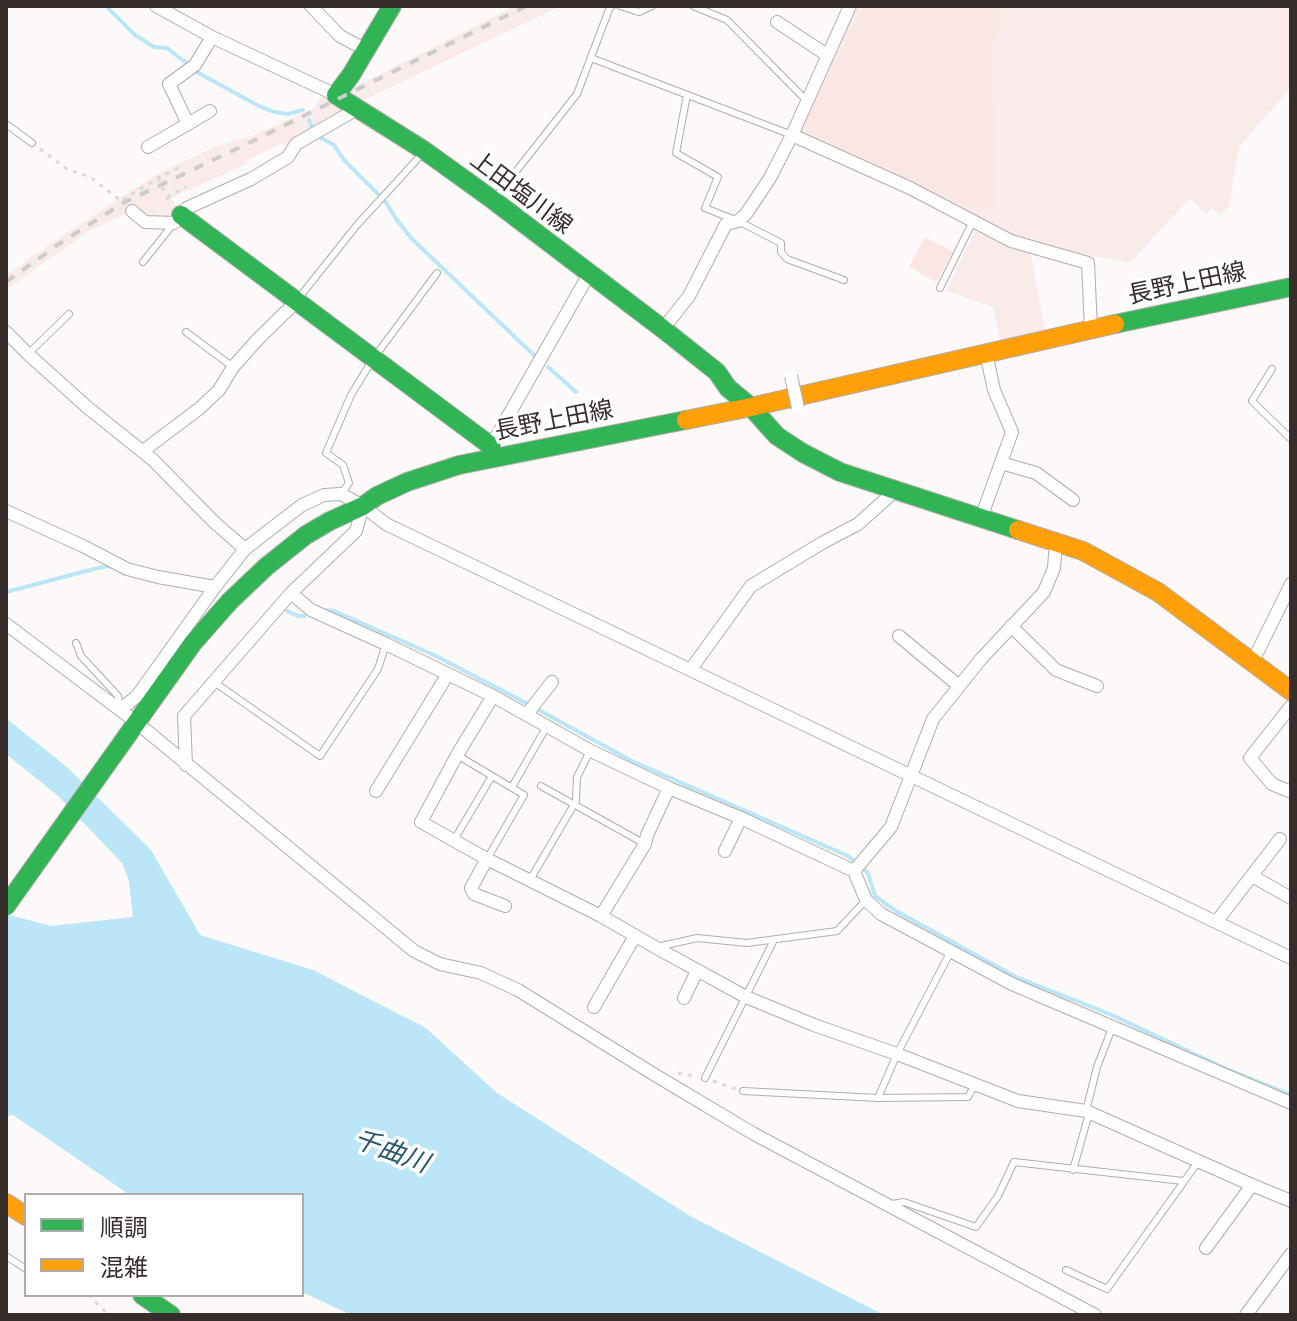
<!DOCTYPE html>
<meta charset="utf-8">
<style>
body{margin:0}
#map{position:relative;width:1297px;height:1321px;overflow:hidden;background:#fcf9f8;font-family:Figtree,"Noto Sans JP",sans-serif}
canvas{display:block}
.frame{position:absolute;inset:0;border:8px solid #372d2b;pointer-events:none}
.legend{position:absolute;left:24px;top:1193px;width:280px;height:104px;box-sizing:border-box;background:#fff;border:2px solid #afabaa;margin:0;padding:10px 14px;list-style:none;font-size:24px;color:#372d2b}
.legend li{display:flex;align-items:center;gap:16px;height:40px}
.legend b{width:40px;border:2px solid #afabaa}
</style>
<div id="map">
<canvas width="1297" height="1321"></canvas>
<div class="frame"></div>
<ul class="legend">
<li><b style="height:10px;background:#30b455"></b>順調</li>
<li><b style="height:10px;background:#ff9f0a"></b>混雑</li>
</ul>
</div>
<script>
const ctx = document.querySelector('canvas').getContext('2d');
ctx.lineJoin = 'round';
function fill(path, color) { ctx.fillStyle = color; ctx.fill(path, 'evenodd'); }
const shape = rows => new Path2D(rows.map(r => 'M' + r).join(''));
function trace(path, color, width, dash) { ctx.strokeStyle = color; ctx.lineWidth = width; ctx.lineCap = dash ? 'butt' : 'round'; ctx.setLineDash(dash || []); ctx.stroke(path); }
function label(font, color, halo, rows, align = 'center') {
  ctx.font = font + ' Figtree,"Noto Sans JP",sans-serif'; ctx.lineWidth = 7; ctx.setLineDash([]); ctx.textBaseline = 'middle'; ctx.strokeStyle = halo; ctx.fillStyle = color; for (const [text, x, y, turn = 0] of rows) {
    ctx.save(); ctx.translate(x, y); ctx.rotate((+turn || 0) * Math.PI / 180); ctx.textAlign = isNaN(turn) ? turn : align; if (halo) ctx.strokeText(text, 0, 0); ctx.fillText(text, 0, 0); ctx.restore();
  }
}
const built = shape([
 [515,6,561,6,330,116,284,146,282,143,245,161,246,164,171,198,176,207,171,220,145,220,132,211,89,231,6,290,6,275,53,242,155,175,217,146,252,136,314,108,323,94,333,98],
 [857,6,1287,6,1291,9,1291,87,1239,147,1229,206,1220,215,1212,208,1206,214,1190,198,1131,262,1075,253,1012,237,797,133],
 [975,231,1008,247,1030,252,1045,330,1000,340,993,307,946,291]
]);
const green = shape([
 [864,6,999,6,1001,27,992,45,994,207,978,211,812,134,805,122],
 [925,237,953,252,936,282,909,267]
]);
const water = shape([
 [6,718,68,768,151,850,200,935,313,970,426,1028,497,1093,690,1216,884,1315,349,1315,345,1312,302,1292,302,1195,130,1195,13,1115,6,1116,6,914,51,926,133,917,129,881,122,863,57,795,6,754]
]);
const stream = shape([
 [106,6,135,35,154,47,167,48,185,62],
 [195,71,257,105,274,112,288,114,303,110],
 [309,120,312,127],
 [321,138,334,145,344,160,379,195],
 [385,201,397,220,412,239,538,359],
 [548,367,576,392],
 [6,592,98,568,108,566,112,567],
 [323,610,334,611,434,655,526,703,632,761,848,856,868,873,875,896,896,911,1016,977,1112,1015,1224,1068,1291,1095],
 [287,611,298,616,305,616]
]);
const path = shape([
 [40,149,67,169,90,177,124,203],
 [158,178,170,203],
 [167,197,186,187],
 [123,200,158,178,178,168],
 [678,1073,698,1077],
 [713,1081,736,1089],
 [88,1295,109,1315]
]);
const lane = shape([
 [620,6,639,12,652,6],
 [693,6,727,20,807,101],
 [591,58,792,135],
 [687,95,676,153,718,177,705,208,738,221,781,243,781,252,787,259,844,280],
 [6,124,32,143],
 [495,198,577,94,610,7,612,6],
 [143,262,174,223],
 [940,288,973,221],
 [298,299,357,225,423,153],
 [186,332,233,367],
 [29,353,69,314],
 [1272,369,1252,401,1291,439],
 [341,494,349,483,343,465,326,453,351,395,373,359,437,273],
 [76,643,81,656,118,696,120,709],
 [214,682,320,756,378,669,386,644],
 [457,755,524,795,487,859],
 [541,786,645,844],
 [512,787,547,726],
 [454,840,492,776],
 [530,880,576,801,577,777,590,751],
 [657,947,697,938,747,943,837,931,866,900],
 [705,1078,774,940],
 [743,1091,878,1098,968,1097,975,1085],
 [878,1098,897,1054,951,951],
 [1073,1170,1088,1117,1086,1111,1097,1067,1112,1028],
 [892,1204,904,1202,976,1227,998,1196,1014,1162,1183,1181],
 [6,1256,26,1269],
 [1066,1270,1107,1289,1198,1162]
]);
const street = shape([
 [156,6,212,37,336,95],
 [311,6,340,36,366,50],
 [850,6,792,135,910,188,1011,241,1088,263,1091,329],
 [777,22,827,55],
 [188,124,169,84,195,65,212,37],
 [148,147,210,111],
 [132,211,145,222,174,223,187,208,251,179,288,157,296,144,357,109],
 [663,329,689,296,726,224,738,221,746,214,770,178,792,135],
 [6,332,28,354,87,407,153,460,214,522,245,549],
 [143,451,200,408,219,390,233,367,258,339,296,302],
 [493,454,491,446,589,274],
 [1001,463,1036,473,1073,500],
 [6,511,83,546,127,569,158,577,215,587],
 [981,518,1012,432,994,390,986,353],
 [291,593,311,610,386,644,493,696,591,751,669,788,741,818,854,871,866,900,881,914,1012,984,1291,1103],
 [6,624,136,722,414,951,440,964,481,973,518,990,655,1075,754,1134,1095,1315],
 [1011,626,1056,670,1097,686],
 [899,636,959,686],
 [1252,663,1291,584],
 [691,669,751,586,822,543,858,524,896,490],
 [493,696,457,755,421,822,487,859,601,916,655,947,746,997,814,1025,897,1054,1018,1101,1086,1111,1252,1185,1291,1201],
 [1291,706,1250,758,1272,784,1291,792],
 [120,710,137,696,215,587,245,549,302,505,324,495,341,494,363,506,386,524,1291,958],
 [527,714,552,682],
 [186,765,184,716,291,593,356,531,363,506],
 [376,791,448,674],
 [725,851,741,818],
 [487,859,471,888,474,894,505,906],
 [854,871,891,827,933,719,981,659,1044,592,1054,568,1056,542],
 [1252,876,1291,898],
 [601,916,645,844,647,835,669,788],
 [1217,921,1280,839],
 [684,998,697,971],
 [594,1007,635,936],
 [1206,1248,1252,1185],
 [1246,1315,1291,1254]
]);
const fast = shape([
 [392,6,351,75,336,95,425,151,493,200,663,329,717,372,728,388,751,407,777,436,803,453,840,472,1018,530],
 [181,215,491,446],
 [1115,324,1291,287],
 [6,906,193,643,230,601,267,566,306,535,330,521,363,506,377,496,407,482,459,465,686,420],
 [142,1295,171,1315]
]);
const slow = shape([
 [686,420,751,407,1115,324],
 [1018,530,1083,551,1158,592,1291,691],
 [6,1203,26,1216]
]);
const rail = shape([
 [6,282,56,246,123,203,255,140,526,6]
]);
const streetBridge = shape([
 [791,376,798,408]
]);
const streetNames = [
 ["上田塩川線",521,193,37],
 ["長野上田線",1187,284,-12],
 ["長野上田線",554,421,-11]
];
const waterNames = [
 ["千曲川",391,1152,20]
];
fill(built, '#f8ebe9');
fill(green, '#fae7e3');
fill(water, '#bae6f7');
trace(stream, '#bae6f7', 4);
trace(lane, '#b2acaa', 8);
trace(street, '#b2acaa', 14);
trace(fast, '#b2acaa', 20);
trace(slow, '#b2acaa', 20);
trace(path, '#dad8d8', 3, [4, 6]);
trace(lane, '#fffefe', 6);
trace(street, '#fffefe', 12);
trace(fast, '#30b455', 18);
trace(slow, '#ff9f0a', 18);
trace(rail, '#cdcccb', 4, [10, 10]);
trace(streetBridge, '#b2acaa', 14, []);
trace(streetBridge, '#fffefe', 12);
label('24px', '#372d2b', '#fff', streetNames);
label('italic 26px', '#27596a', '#fff', waterNames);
</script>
